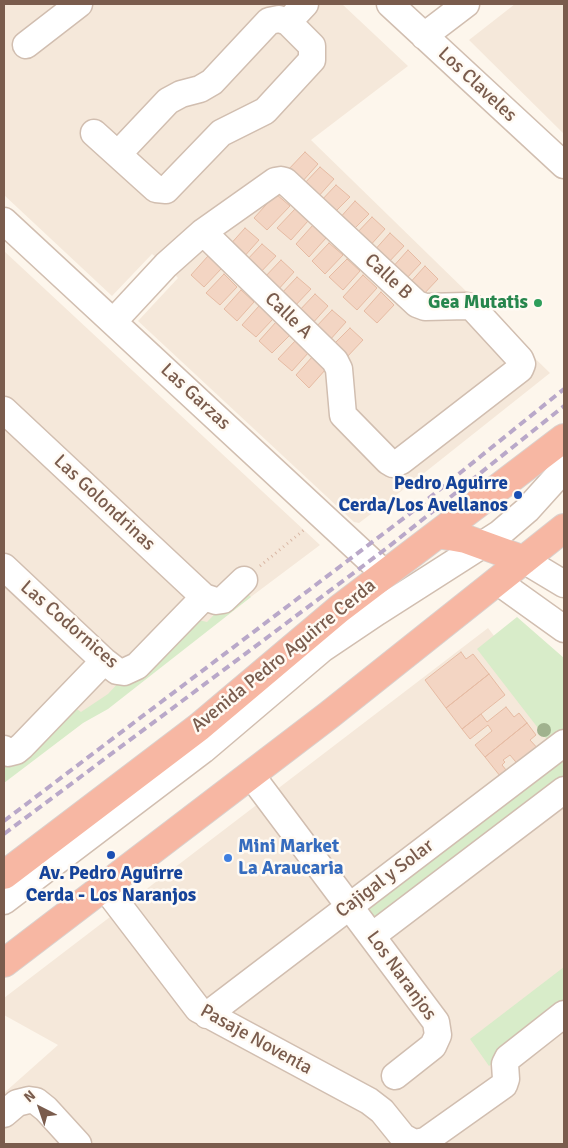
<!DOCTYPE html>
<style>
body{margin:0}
#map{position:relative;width:568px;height:1148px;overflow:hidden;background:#fdf6ec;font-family:Signika,sans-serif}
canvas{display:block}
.frame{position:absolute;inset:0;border:5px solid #7a5c4d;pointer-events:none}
.north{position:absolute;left:15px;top:1083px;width:50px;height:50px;-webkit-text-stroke:4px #fffaf3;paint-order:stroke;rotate:319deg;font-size:14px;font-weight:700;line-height:20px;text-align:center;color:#7a5c4d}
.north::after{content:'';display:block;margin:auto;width:18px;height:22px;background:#7a5c4d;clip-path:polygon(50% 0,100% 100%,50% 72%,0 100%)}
</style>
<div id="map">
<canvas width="568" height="1148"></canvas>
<div class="frame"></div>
<div class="north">N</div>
</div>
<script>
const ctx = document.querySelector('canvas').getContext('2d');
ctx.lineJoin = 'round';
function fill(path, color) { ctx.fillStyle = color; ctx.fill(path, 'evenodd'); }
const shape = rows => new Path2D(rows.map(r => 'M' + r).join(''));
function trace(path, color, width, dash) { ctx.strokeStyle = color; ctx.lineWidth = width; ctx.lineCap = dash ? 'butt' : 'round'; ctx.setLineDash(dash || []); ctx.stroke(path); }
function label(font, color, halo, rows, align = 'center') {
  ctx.font = font + ' Signika,sans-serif'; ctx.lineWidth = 5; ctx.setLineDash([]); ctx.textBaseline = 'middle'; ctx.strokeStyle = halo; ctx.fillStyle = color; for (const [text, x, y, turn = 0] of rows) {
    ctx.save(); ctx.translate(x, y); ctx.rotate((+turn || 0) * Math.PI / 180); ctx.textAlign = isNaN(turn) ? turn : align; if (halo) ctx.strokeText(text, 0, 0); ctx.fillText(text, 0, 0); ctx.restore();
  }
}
const residential = shape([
 [4,4,342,4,408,66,311,140,550,373,404,489,359,523,354,522,138,321,178,278,166,265,152,254,112,296,4,195],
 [515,4,564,4,564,134,469,40],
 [4,251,320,545,4,782],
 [488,628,511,658,560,735,564,806,564,1144,4,1144,4,1093,58,1045,4,1015,4,998]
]);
const green = shape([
 [241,587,251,597,108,709,83,723,4,783,4,759,66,701,81,712,108,694,181,616,207,622],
 [517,617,564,658,564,728,548,741,477,649],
 [564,753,564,781,372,929,358,910],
 [564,967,564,1006,489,1066,470,1039]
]);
const building = shape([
 [305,152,318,164,301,183,287,171,305,152],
 [320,167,334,179,317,198,303,185,320,167],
 [336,185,350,197,332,215,319,203,336,185],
 [276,194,290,206,267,230,254,218,276,194],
 [355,201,369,214,351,232,338,220,355,201],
 [295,209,308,221,291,240,277,228,295,209],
 [372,217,385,229,368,248,355,235,372,217],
 [313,225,326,238,309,257,296,244,313,225],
 [245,228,259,240,242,259,228,247,245,228],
 [390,233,404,246,386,265,373,252,390,233],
 [329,243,343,255,325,274,312,261,329,243],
 [262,244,276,256,258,275,245,262,262,244],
 [408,250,421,263,404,281,391,269,408,250],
 [208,256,221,269,204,287,191,275,208,256],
 [347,259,360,271,343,290,329,277,347,259],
 [281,260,294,272,277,291,263,279,281,260],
 [425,266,438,279,421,297,408,285,425,266],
 [224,274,237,287,220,305,206,293,224,274],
 [363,275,377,288,357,310,343,297,363,275],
 [297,277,311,289,293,308,280,295,297,277],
 [241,290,254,302,237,321,224,309,241,290],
 [381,292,394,305,377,323,364,311,381,292],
 [315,294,328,306,311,325,297,313,315,294],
 [259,306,273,319,256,337,242,325,259,306],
 [332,310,346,322,329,341,315,328,332,310],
 [276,322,290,335,272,353,259,341,276,322],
 [350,328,363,340,346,358,332,346,350,328],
 [296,340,309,352,292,371,278,359,296,340],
 [313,356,326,369,309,388,296,375,313,356],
 [461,652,466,659,473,654,489,674,446,708,425,680,461,652],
 [489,674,505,695,462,729,446,708,489,674],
 [506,707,514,717,519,713,527,723,485,757,475,745,492,731,488,725,470,739,462,729,481,714,487,722,506,707],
 [527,723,536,735,530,740,540,751,520,767,510,755,503,760,505,762,502,765,511,776,504,781,485,757,527,723]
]);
const path = shape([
 [260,566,305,529]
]);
const minor = shape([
 [390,4,564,165],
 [288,22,305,4],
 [424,36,466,4],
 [26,45,79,4],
 [94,133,156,189,166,190,221,133,265,111,312,60,312,46,288,22,279,19,269,21,212,82,200,89,181,94,168,101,118,154],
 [4,221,385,574],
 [113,322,166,265,203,232,275,181,281,180,285,181,417,304,425,307,467,306,473,308,520,359,522,364,520,369,401,461,393,464,388,461,343,415,339,369,335,361,203,232],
 [4,410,204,597],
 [524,560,564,584],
 [4,567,104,661,117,671,124,672,137,666,204,597,216,601,223,600,244,580],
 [497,581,564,629],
 [4,749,8,753,16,751,22,746,104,661],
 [251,775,436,1022,438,1035,433,1046,395,1076],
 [104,886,198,1009,369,1101,382,1111,403,1137,414,1143,425,1141,504,1085,506,1079,505,1064,508,1058,564,1014],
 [4,901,203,750,322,649,377,612,499,534,527,510,564,469],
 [372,936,564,790],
 [207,1015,564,743],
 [4,1114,17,1103,29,1100,36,1101,46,1109,78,1144]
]);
const highway = shape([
 [438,534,466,539,524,560],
 [4,875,199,727,339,609,564,438],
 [4,963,329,715,564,528]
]);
const rail = shape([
 [4,821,408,515,564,389],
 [4,834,387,548,564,406]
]);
const trees = [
 [544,730]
];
const markers = [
 [538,303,5,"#2e9e5b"],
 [518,495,5,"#1a4fb4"],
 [111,855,5,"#1a4fb4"],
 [228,858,5,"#3f7fe0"]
];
const streetNames = [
 ["Los Claveles",477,85,43],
 ["Calle B",388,277,43],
 ["Calle A",288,316,44],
 ["Las Garzas",195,397,43],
 ["Las Golondrinas",104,503,43],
 ["Las Codornices",69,625,41],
 ["Avenida Pedro Aguirre Cerda",284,656,-39],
 ["Cajigal y Solar",385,879,-37],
 ["Los Naranjos",401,976,54],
 ["Pasaje Noventa",256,1040,29]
];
const leisureNames = [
 ["Gea Mutatis",528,303]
];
const transitNames = [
 ["Pedro Aguirre",508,484],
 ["Cerda/Los Avellanos",508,506],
 ["Av. Pedro Aguirre",111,874,"center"],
 ["Cerda - Los Naranjos",111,896,"center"]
];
const shopNames = [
 ["Mini Market",238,847],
 ["La Araucaria",238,869]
];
fill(residential, '#f5e8da');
fill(green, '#d8ecc9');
fill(building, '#f3d5c3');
trace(building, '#e6bba3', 1);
trace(minor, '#d1beb0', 29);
trace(highway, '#dad1cd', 30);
trace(path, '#d9b8a5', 3, [1, 4]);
trace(minor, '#fff', 26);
trace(highway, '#f7b7a3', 28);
trace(rail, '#b9a8c9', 4, [8, 5]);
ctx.fillStyle = '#a0b28e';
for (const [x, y] of trees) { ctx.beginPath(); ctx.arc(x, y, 7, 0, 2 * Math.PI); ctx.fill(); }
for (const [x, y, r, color] of markers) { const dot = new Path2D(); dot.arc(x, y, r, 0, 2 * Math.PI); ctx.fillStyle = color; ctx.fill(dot); trace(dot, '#fffaf3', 2); }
label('19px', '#7a5c4d', '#fffaf3', streetNames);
label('bold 19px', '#27864d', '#fffaf3', leisureNames, 'right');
label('bold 19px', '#164399', '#fffaf3', transitNames, 'right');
label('bold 19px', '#366cbe', '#fffaf3', shopNames, 'left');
</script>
